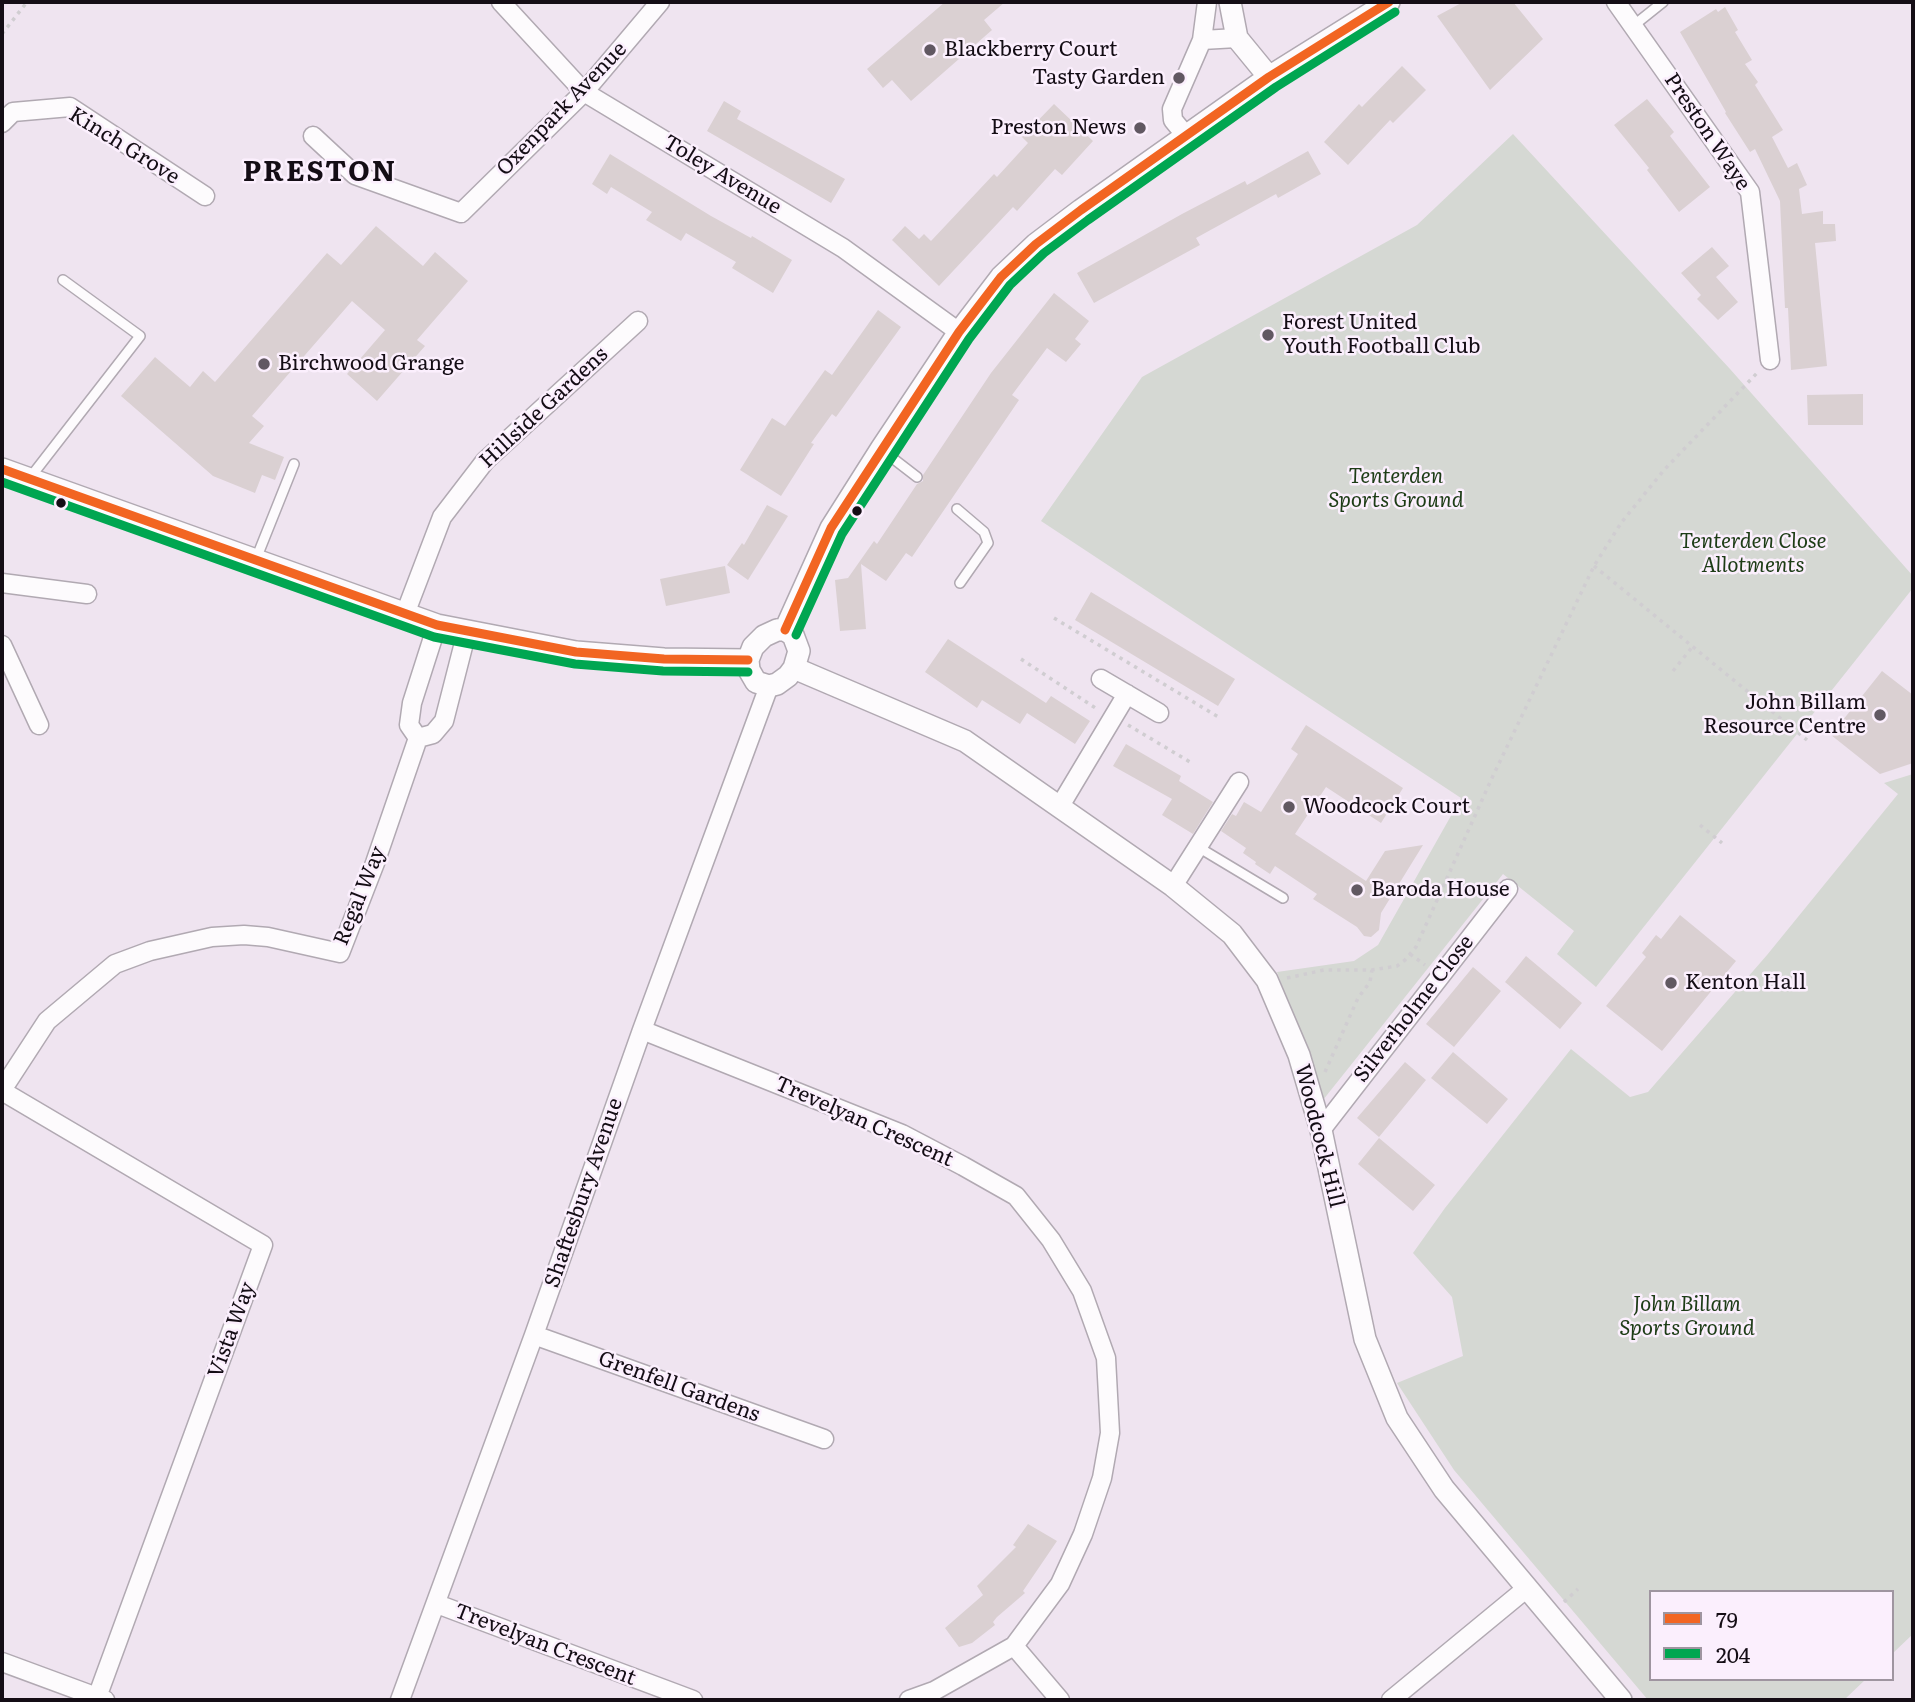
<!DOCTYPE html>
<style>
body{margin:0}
#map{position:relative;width:1915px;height:1702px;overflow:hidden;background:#efe4f0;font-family:Literata,serif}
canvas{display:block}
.frame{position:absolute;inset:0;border:4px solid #140d15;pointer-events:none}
.legend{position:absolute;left:1649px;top:1590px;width:245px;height:91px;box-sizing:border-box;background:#fbeffd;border:2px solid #9f95a0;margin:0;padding:9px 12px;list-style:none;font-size:21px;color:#140d15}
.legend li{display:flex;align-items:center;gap:14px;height:35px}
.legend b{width:35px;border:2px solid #9f95a0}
</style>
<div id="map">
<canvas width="1915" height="1702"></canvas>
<div class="frame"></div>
<ul class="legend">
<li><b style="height:9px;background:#f26522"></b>79</li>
<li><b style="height:9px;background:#00a651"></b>204</li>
</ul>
</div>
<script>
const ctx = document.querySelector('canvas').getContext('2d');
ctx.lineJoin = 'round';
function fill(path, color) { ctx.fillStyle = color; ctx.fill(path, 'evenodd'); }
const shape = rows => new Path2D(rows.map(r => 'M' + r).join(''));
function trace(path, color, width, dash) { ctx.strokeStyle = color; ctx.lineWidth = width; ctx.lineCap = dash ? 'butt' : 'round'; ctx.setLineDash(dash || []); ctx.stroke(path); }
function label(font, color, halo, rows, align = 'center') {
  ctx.font = font + ' Literata,serif'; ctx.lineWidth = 5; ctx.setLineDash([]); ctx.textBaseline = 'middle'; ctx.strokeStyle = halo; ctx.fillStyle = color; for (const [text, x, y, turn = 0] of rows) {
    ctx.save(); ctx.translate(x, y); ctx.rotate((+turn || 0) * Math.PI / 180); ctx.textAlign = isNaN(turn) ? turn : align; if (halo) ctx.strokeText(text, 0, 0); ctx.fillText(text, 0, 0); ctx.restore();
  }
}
const green = shape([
 [1513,134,1730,369,1913,576,1913,588,1596,987,1557,954,1574,931,1503,874,1323,1100,1277,972,1354,961,1378,945,1461,798,1041,521,1142,377,1417,225],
 [1913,774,1913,1634,1892,1654,1892,1592,1651,1592,1651,1679,1866,1679,1844,1700,1648,1700,1454,1470,1397,1383,1463,1356,1452,1297,1413,1253,1445,1208,1571,1049,1630,1097,1648,1092,1767,955,1898,794,1884,783]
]);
const building = shape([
 [945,2,1005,2,984,20,992,30,911,101,892,80,883,88,867,69],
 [1463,2,1513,2,1543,39,1490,90,1437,16],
 [1725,7,1738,30,1735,32,1752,60,1745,64,1758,82,1755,85,1783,130,1772,137,1788,168,1797,163,1807,185,1799,189,1802,214,1823,211,1823,224,1835,224,1836,241,1815,243,1827,366,1791,370,1788,308,1785,308,1780,201,1755,149,1750,152,1725,113,1726,112,1680,32,1716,9,1718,12],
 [1402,66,1426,90,1393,123,1390,120,1348,165,1324,142,1359,104,1362,107],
 [1647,99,1674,132,1670,136,1710,187,1679,212,1647,170,1649,168,1614,125],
 [724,101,741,111,737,119,845,179,831,203,707,131],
 [1054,104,1093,141,1062,175,1055,169,1017,211,1013,207,939,286,892,240,905,226,919,239,924,234,931,241,994,174,997,177,1028,143,1022,137],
 [1308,151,1321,174,1278,198,1276,194,1196,238,1200,245,1094,303,1077,273,1182,214,1245,181,1247,185],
 [610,154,711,216,751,238,752,236,792,260,773,293,732,268,736,262,686,233,681,241,646,220,652,212,611,187,607,194,592,184],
 [376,226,423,266,435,252,468,281,417,340,425,346,377,401,347,374,385,330,352,301,252,416,264,426,249,443,284,457,275,480,262,475,255,493,213,476,121,396,155,357,190,387,203,371,215,382,327,253,341,265],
 [1712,247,1729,266,1716,277,1738,302,1718,320,1697,299,1701,295,1681,273],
 [1054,293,1089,321,1075,339,1081,344,1066,362,1047,348,1012,395,1019,400,912,557,906,553,886,581,861,564,866,629,840,631,835,580,848,578,874,541,877,544,917,484,923,481,923,475,991,373],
 [878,310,901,327,836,417,832,414,811,443,814,444,781,496,740,470,772,418,785,426,825,370,832,375],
 [1863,394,1863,425,1808,425,1807,395],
 [767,505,788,516,748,580,727,565,742,543,744,545],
 [725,566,730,593,666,606,660,579],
 [1091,592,1235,679,1218,706,1075,620],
 [948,639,1046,703,1051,696,1090,721,1075,744,1027,713,1020,724,982,700,977,708,925,672],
 [1882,671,1913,695,1913,763,1880,774,1831,735],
 [1306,725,1403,788,1381,823,1326,787,1295,834,1366,881,1385,851,1423,845,1381,913,1379,930,1371,937,1364,936,1357,927,1313,899,1317,894,1275,866,1270,874,1255,864,1256,862,1243,853,1246,848,1221,831,1232,814,1236,816,1244,802,1261,812,1298,754,1291,749],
 [1126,744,1181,776,1179,781,1213,802,1193,834,1162,815,1172,799,1113,766],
 [1680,915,1736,961,1662,1051,1606,1006,1646,957,1642,953,1656,935,1661,939],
 [1526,956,1582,1003,1560,1029,1505,982],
 [1473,967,1501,991,1454,1047,1426,1024],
 [1453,1052,1508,1099,1487,1124,1431,1078],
 [1405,1062,1426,1080,1379,1137,1357,1118],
 [1379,1138,1435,1185,1413,1211,1358,1164],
 [1028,1524,1057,1541,1023,1591,1025,1593,997,1617,993,1622,995,1625,972,1643,959,1647,945,1628,983,1595,977,1586,1016,1547,1013,1545]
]);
const path = shape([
 [2,34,27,2],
 [1594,566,1807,740],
 [1054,618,1220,718],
 [1021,659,1097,709],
 [1673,671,1693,646],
 [1128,725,1190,762],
 [1700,825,1722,843],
 [1410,954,1425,965],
 [1287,978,1324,970,1372,970,1397,966,1405,960,1416,947,1491,780,1594,566,1621,523,1664,470,1759,371],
 [1325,1072,1358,998,1370,982,1372,970],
 [1564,1602,1578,1589]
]);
const service = shape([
 [1633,26,1663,2],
 [882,450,917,477],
 [29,479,140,336,63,280],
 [957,509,984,532,988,543,960,583],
 [256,559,294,464],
 [1198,847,1283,898]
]);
const minor = shape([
 [501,2,584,92,843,248,959,332],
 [1616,2,1750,192,1770,360],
 [1202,40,1237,38],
 [2,123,13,112,70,107,205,196],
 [313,136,355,175,461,213,584,92,660,2],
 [1187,137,1173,120,1172,109,1202,40,1207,2],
 [2,583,87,594],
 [405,614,442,517,485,461,638,321],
 [437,625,412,703,409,725,418,738,433,734,444,721,467,631],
 [2,645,39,725],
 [1101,679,1159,713],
 [1060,806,1127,694],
 [1173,886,1239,782],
 [642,1030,902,1134,963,1166,1016,1196,1051,1240,1082,1291,1106,1358,1110,1433,1102,1478,1083,1534,1060,1584,1014,1646,934,1691,909,1700],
 [2,1090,47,1021,115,964,150,951,212,937,244,935,268,937,340,953,375,863,418,738],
 [2,1091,263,1245,96,1700],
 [1321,1130,1508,889],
 [534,1335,824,1439],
 [437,1604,693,1700],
 [1014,1646,1060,1700],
 [2,1662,105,1700],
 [400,1700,534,1335,642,1030,769,686],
 [1391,1700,1527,1588]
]);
const tertiary = shape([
 [1230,2,1237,38,1269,77],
 [2,469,437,625,576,652,664,659,748,660],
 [777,630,785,630,793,635,799,651,794,668,788,676,777,684,769,686,756,682,749,670,748,660,753,647,764,636,777,630],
 [785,630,831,528,881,449,959,332,1001,277,1036,244,1081,210,1269,77,1389,2],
 [794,668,965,741,1173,886,1232,934,1267,980,1299,1055,1321,1130,1365,1339,1397,1418,1444,1489,1621,1700]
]);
const bus1 = shape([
 [2,469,437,625,576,652,664,659,748,660],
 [785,630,831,528,959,332,1001,277,1036,244,1081,210,1269,77,1389,2]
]);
const bus2 = shape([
 [2,482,434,637,575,664,663,671,748,672],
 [796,635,842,534,969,339,1010,285,1044,253,1088,220,1276,87,1395,12]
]);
const markers = [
 [930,50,7,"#615862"],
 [1179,78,7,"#615862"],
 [1140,128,7,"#615862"],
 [1268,335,7,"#615862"],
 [264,364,7,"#615862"],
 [61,503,6,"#140d15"],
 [857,511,6,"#140d15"],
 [1880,715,7,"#615862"],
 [1289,807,7,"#615862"],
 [1357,890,7,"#615862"],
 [1671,983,7,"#615862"]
];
const poiNames = [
 ["Blackberry Court",944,50],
 ["Tasty Garden",1165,78,"right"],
 ["Preston News",1126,128,"right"],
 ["Forest United",1282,323],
 ["Youth Football Club",1282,347],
 ["Birchwood Grange",278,364],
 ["John Billam",1866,703,"right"],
 ["Resource Centre",1866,727,"right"],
 ["Woodcock Court",1303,807],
 ["Baroda House",1371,890],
 ["Kenton Hall",1685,983]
];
const streetNames = [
 ["Oxenpark Avenue",562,109,-46],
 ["Preston Waye",1707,132,56],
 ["Kinch Grove",124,146,32],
 ["Toley Avenue",722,175,31],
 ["Hillside Gardens",544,408,-43],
 ["Regal Way",360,896,-68],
 ["Silverholme Close",1414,1009,-52],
 ["Trevelyan Crescent",864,1122,24],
 ["Woodcock Hill",1319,1136,76],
 ["Shaftesbury Avenue",584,1193,-71],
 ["Vista Way",232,1330,-70],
 ["Grenfell Gardens",679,1387,20],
 ["Trevelyan Crescent",545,1645,21]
];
const parkNames = [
 ["Tenterden",1396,477],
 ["Sports Ground",1396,501],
 ["Tenterden Close",1753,542],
 ["Allotments",1753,566],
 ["John Billam",1687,1305],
 ["Sports Ground",1687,1329]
];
const districtNames = [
 ["PRESTON",320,173]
];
fill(green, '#d5d8d3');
fill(building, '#dad0d2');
trace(service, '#b1a9b2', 12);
trace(minor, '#b1a9b2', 21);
trace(tertiary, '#b1a9b2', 24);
trace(path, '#d0cdd1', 3.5, [3.5, 5]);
trace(service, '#fdfbfd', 9);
trace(minor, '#fdfbfd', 18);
trace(tertiary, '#fdfbfd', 21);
trace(bus1, '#f26522', 9);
trace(bus2, '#00a651', 9);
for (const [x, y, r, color] of markers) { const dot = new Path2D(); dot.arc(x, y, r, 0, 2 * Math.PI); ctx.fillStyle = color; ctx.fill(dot); trace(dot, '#fbeffd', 2.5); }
label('21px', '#140d15', '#fbeffd', poiNames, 'left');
label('21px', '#140d15', '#fbeffd', streetNames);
label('italic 21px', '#1d3c16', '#fbeffd', parkNames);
ctx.letterSpacing = '2px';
label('bold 28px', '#140d15', '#fbeffd', districtNames);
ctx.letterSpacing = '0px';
</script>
